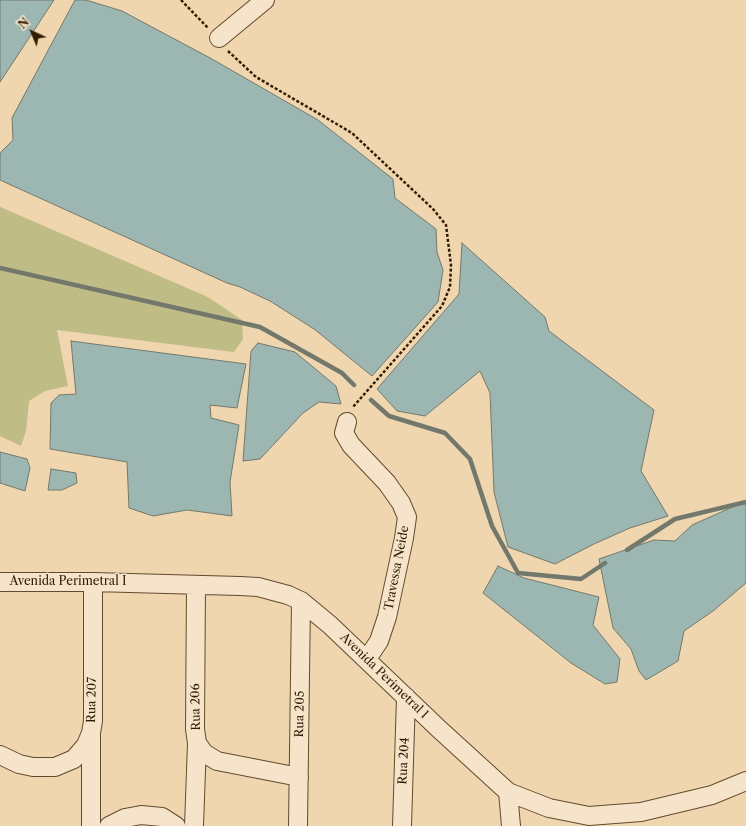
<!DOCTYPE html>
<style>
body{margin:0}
#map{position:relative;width:746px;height:826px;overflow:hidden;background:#f0d6ae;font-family:"Libre Caslon Text",serif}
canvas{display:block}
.north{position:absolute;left:12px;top:12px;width:40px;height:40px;-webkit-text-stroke:3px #f5e4ca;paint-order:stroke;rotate:316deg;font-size:11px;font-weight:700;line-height:16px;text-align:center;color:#321c03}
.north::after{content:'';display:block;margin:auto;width:14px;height:18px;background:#321c03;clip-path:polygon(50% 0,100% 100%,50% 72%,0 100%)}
</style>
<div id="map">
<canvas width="746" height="826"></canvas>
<div class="north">N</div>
</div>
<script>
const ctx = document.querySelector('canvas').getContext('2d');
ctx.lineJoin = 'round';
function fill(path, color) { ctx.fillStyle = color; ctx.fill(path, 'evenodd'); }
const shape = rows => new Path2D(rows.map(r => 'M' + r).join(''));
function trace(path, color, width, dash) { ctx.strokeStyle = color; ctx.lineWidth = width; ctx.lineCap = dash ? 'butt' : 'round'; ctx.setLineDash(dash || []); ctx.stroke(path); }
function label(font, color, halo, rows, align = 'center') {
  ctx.font = font + ' "Libre Caslon Text",serif'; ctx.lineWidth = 3; ctx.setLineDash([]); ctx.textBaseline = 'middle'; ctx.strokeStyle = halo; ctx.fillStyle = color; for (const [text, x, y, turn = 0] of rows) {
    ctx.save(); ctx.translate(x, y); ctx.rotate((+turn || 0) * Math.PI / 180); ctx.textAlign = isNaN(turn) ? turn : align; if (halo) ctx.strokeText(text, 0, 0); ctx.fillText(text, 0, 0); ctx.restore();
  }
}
const green = shape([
 [0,207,208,297,242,320,243,339,234,352,57,330,68,386,45,391,29,401,26,431,21,446,0,436]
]);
const water = shape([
 [0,0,54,0,0,82,0,0],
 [75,0,86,0,122,11,212,59,318,120,393,179,395,198,436,229,437,252,443,270,438,302,372,376,314,329,270,301,240,287,227,283,0,180,0,153,13,140,12,118,75,0],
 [462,243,545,317,549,331,654,410,641,471,668,516,630,528,594,544,555,564,508,547,494,492,490,393,480,371,425,416,397,411,377,389,459,294,462,243],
 [71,341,246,364,237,408,210,405,211,418,239,425,230,482,232,516,187,510,153,516,129,508,127,462,50,449,51,403,59,395,76,394,71,341],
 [258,343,295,352,336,386,341,404,319,402,303,413,260,459,243,461,251,351,258,343],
 [0,452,27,459,30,468,25,491,0,483,0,452],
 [51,469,76,473,77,483,62,490,48,490,51,469],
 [746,501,746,583,713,611,684,631,678,661,646,680,639,671,631,649,613,628,599,559,654,540,675,541,692,525,746,501],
 [498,566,524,578,599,597,593,625,620,659,617,682,605,684,571,663,483,593,498,566]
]);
const stream = shape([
 [0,268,260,327,342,373,354,385],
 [371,400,389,416,445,433,470,459,492,526,518,573,581,579,605,563],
 [627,550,675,519,746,502]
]);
const path = shape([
 [181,0,208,28],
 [228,51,256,77,352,133,433,209,446,225,451,265,450,287,442,306,353,407]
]);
const minor = shape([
 [219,38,265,0],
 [347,422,344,433,351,445,387,483,401,503,407,517,404,538,387,617,379,641,367,659],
 [0,582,93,582,240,586,258,587,288,595,301,601,330,625,439,729,508,792,549,808,589,816,641,812,712,795,746,781],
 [196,585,195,729,197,743,204,753,217,761,299,777],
 [91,735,91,826],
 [0,755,19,764,33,767,55,767,74,759,86,745,91,733,93,721,93,582],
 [508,792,511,826],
 [109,826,125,818,141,815,162,817,176,826],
 [194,826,197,743],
 [298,826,301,601],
 [402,826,406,697]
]);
const streetNames = [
 ["Travessa Neide",397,568,-79],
 ["Avenida Perimetral I",68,582],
 ["Avenida Perimetral I",384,676,44],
 ["Rua 207",92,700,-89],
 ["Rua 206",196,707,-91],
 ["Rua 205",300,714,-89],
 ["Rua 204",404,761,-87]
];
fill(green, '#bfbc86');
fill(water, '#9cb7b2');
trace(water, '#72796c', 1);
trace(stream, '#72796c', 4.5);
trace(minor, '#624a2e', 20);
trace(path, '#321c03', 2.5, [3, 2]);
trace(minor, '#f5e4ca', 18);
label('12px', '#321c03', '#f5e4ca', streetNames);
</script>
